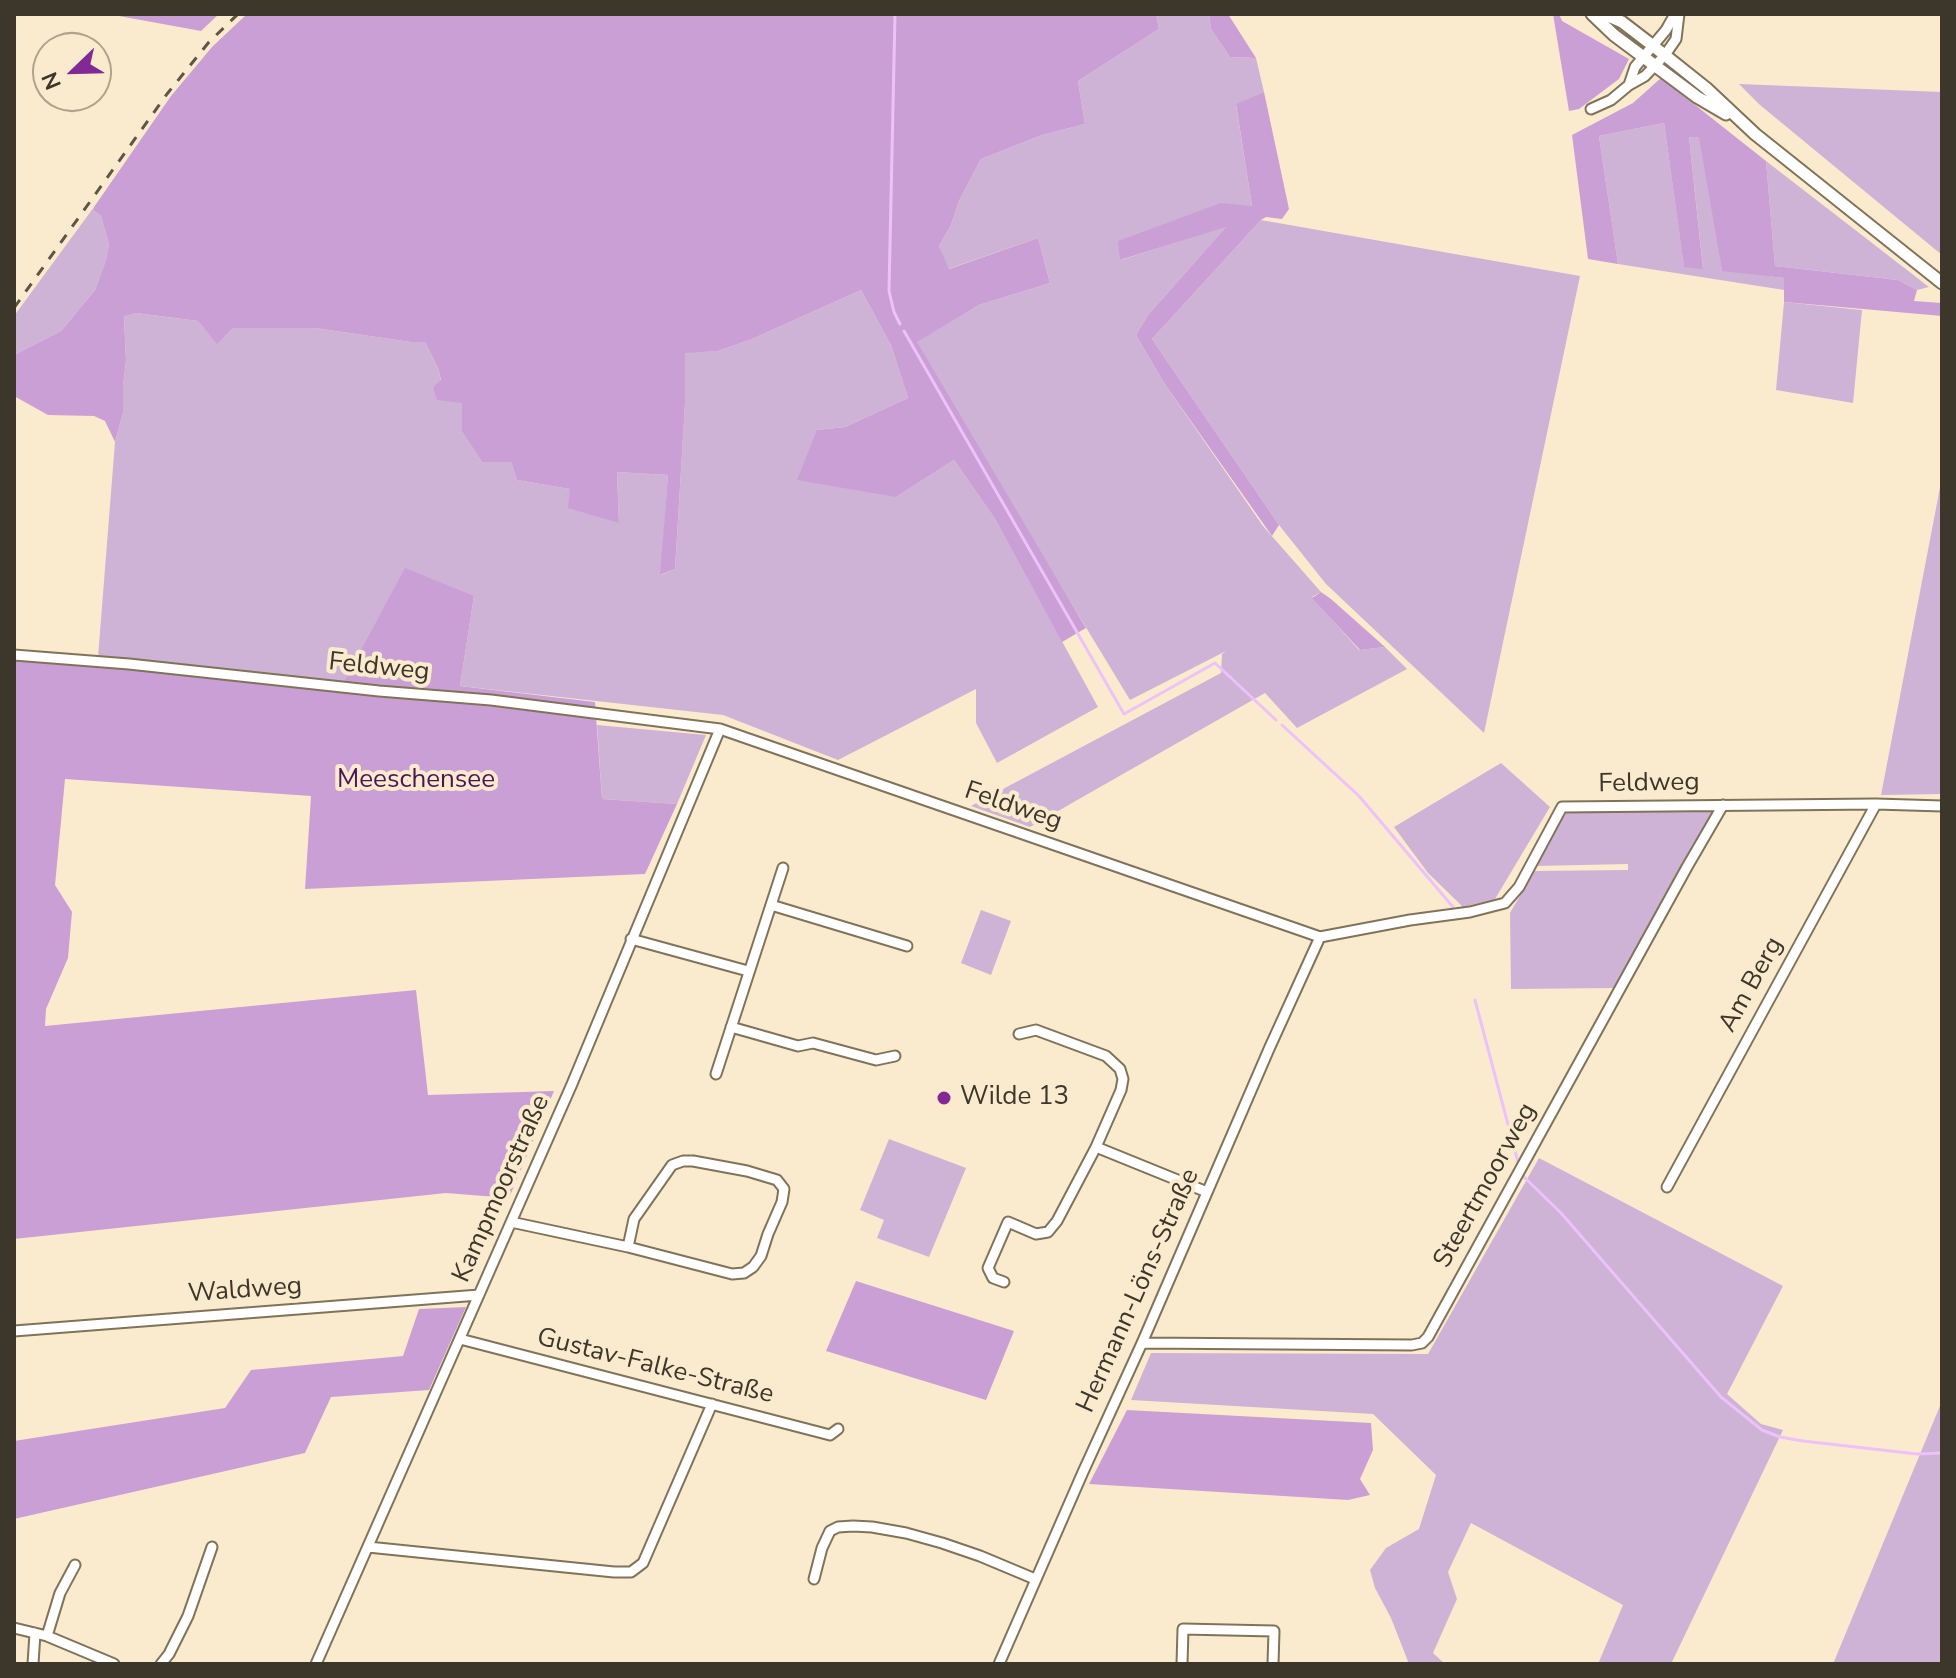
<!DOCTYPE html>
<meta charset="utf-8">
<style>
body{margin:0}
#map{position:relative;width:1956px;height:1678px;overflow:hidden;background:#fbebce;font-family:"Nunito Sans",sans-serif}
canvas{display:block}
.frame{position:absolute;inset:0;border:16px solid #3d362b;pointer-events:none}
.north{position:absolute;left:32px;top:32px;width:80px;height:80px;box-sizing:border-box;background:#fbebce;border:2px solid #afa38d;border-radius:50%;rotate:247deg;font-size:22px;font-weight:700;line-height:32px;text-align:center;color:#3d362b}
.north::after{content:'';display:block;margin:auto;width:28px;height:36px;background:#822997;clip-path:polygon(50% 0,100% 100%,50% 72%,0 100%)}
</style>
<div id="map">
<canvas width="1956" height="1678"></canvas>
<div class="frame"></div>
<div class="north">N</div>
</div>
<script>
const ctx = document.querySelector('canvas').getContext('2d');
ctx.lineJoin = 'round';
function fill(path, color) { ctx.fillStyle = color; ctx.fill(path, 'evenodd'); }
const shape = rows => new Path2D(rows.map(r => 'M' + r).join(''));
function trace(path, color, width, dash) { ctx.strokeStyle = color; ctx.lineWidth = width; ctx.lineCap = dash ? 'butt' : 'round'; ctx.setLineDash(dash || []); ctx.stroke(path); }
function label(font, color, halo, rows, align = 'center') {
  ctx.font = font + ' "Nunito Sans",sans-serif'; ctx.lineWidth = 8; ctx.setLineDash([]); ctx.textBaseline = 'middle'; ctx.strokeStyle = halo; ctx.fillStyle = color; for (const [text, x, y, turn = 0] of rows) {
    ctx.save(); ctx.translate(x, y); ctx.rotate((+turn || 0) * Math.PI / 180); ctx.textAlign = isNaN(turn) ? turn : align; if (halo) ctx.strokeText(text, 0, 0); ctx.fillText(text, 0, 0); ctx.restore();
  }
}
const green = shape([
 [1156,14,1209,14,1211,29,1230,57,1256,58,1264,92,1236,105,1252,206,1119,241,1121,260,1227,226,1148,315,1136,335,1164,383,1263,526,1321,592,1312,597,1359,650,1385,647,1407,669,1297,728,1265,693,1030,827,971,806,1221,673,1222,654,1226,651,1130,700,1013,507,916,342,979,305,1050,283,1038,238,948,269,939,246,951,225,959,201,981,159,1042,135,1085,124,1078,81,1159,29],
 [1739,84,1942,92,1942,255,1760,105],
 [1664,123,1684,266,1703,268,1689,137,1700,137,1722,270,1784,278,1784,290,1618,264,1599,136],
 [1766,161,1929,287,1917,290,1898,280,1775,266],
 [94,207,94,211,101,216,109,244,106,260,95,290,61,331,14,355,14,316],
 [1261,220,1580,276,1484,733,1326,584,1279,525,1152,339],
 [861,290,891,345,908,398,845,427,817,430,896,497,954,460,995,519,1098,707,997,763,976,723,976,689,838,760,723,715,460,686,474,596,344,682,98,657,115,442,123,413,123,385,126,361,124,315,136,313,198,321,217,343,233,328,315,328,411,342,425,342,438,368,441,381,433,387,462,402,462,432,482,462,511,462,517,480,570,489,619,523,617,472,668,475,661,575,675,569,685,404,685,352,718,351,752,339],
 [1784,302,1862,310,1853,403,1776,390],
 [1942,477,1942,794,1881,795],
 [597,725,706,735,677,804,602,799],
 [1501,763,1550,807,1495,899,1463,907,1428,873,1394,827],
 [1715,810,1614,988,1511,989,1510,913,1534,871,1628,870,1628,864,1535,866,1563,812],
 [981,910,1011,921,991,975,961,963],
 [889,1139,966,1168,929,1257,877,1238,884,1220,860,1210],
 [1539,1158,1783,1286,1727,1394,1761,1424,1783,1430,1671,1664,1598,1664,1623,1605,1471,1523,1448,1572,1457,1599,1433,1653,1445,1664,1409,1664,1391,1618,1375,1588,1370,1570,1386,1548,1419,1529,1436,1475,1373,1414,1131,1400,1151,1353,1428,1354],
 [1942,1401,1942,1664,1833,1664]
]);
const forest = shape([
 [108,14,219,14,201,31],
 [247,14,1156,14,1159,29,1078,81,1085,124,1042,135,981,159,959,201,951,225,939,246,949,269,1038,238,1050,283,979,305,917,342,1086,628,1062,642,995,519,954,460,896,497,797,480,817,430,845,427,908,398,891,345,861,290,752,339,718,351,685,353,685,404,675,569,660,575,668,475,617,472,619,523,568,508,570,489,517,480,511,462,482,462,462,432,462,403,437,400,433,387,441,380,438,368,425,342,411,342,315,328,233,328,217,344,198,321,136,313,124,316,126,361,123,385,123,413,115,442,105,421,94,416,48,415,14,396,14,355,61,331,95,290,106,260,109,244,101,216,94,211,94,207,171,96,212,47],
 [1209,14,1228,14,1256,58,1230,57,1211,29],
 [1553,14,1559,14,1562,21,1629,59,1619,79,1579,109,1569,111],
 [1661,78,1766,161,1775,266,1898,280,1917,290,1914,301,1942,303,1942,316,1784,302,1784,278,1722,271,1699,137,1689,137,1703,269,1684,267,1664,123,1599,136,1618,264,1588,259,1572,135,1633,103],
 [1264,92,1289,209,1282,219,1266,217,1261,220,1152,339,1279,525,1272,536,1164,383,1136,335,1148,315,1226,227,1120,260,1118,241,1221,203,1252,206,1236,104],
 [405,568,474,596,460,686,595,702,602,799,677,804,645,874,305,889,311,796,65,779,55,885,72,912,68,958,46,1009,45,1026,416,990,428,1095,554,1091,509,1198,446,1193,14,1239,14,652,98,657,344,682],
 [1321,592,1331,599,1385,647,1360,650,1312,598],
 [856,1281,1014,1331,986,1400,826,1351],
 [466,1307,429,1390,331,1397,305,1453,14,1519,14,1441,225,1408,251,1370,403,1356,419,1309],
 [1127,1410,1371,1423,1373,1450,1360,1479,1370,1495,1348,1500,1089,1484]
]);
const stream = shape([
 [895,14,889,291,894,312,900,324],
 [904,331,1124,714,1215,663,1276,720],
 [1282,725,1359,796,1453,907],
 [1475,1000,1519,1166],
 [1523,1176,1561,1213,1721,1397,1762,1430,1780,1437,1803,1441,1917,1454,1942,1453]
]);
const minor = shape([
 [1629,85,1635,67,1666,30,1675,14],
 [1591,109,1611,100,1629,85,1645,76,1665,55,1676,39,1679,14],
 [14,655,129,664,379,691,491,700,720,729,1320,937,1410,920,1470,912,1505,903,1519,887,1562,807,1876,804,1942,806],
 [771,905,907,946],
 [631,939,748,971],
 [731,1027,798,1046,813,1043,876,1060,895,1056],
 [716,1074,783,868],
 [1096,1147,1207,1192],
 [1667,1187,1876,804],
 [511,1222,628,1247,732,1274,744,1273,753,1267,761,1256,768,1234,782,1202,784,1189,777,1180,747,1171,693,1161,683,1161,672,1165,634,1219,628,1247],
 [1004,1282,993,1278,988,1268,1008,1222,1036,1234,1048,1232,1057,1221,1096,1147,1121,1090,1123,1079,1120,1069,1106,1056,1036,1030,1019,1034],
 [14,1331,479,1295],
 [460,1339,830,1435,838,1429],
 [1142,1343,1412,1345,1422,1343,1428,1337,1687,867,1723,805],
 [368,1547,614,1572,631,1572,643,1563,712,1404],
 [814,1579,822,1548,830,1531,838,1527,853,1526,872,1527,906,1533,942,1543,980,1556,1035,1579],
 [14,1628,47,1636,114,1664],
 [47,1636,60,1593,75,1565],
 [33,1664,35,1633],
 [161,1664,169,1654,188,1616,212,1547],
 [316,1664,572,1084,720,729],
 [999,1664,1083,1472,1142,1343,1269,1049,1320,937],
 [1182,1664,1183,1629,1274,1631,1273,1664]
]);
const major = shape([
 [1592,14,1614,35,1697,97,1726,114],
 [1604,14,1622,22,1652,45,1706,88,1755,134,1942,283]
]);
const rail = shape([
 [14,308,167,94,209,42,238,14]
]);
const markers = [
 [944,1098,8,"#822997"]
];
const streetNames = [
 ["Feldweg",379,668,6],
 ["Feldweg",1649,784,-1],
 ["Feldweg",1013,807,19],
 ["Am Berg",1752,985,-61],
 ["Steertmoorweg",1486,1186,-61],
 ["Kampmoorstraße",502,1189,-66],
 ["Waldweg",245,1291,-4],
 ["Hermann-Löns-Straße",1139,1291,-66],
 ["Gustav-Falke-Straße",655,1367,14]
];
const parkNames = [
 ["Meeschensee",416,781]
];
const poiNames = [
 ["Wilde 13",960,1098]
];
fill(green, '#ceb3d6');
fill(forest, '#ca9fd5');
trace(stream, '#edc1f9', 3);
trace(minor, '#817359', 13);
trace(major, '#817359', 15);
trace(minor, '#fff', 9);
trace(major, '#fff', 11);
trace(rail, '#5e5547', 3, [10, 10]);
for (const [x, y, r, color] of markers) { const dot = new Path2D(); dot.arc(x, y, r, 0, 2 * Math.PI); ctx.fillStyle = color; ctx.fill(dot); trace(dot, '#fbebce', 3); }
label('26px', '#3d362b', '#fbebce', streetNames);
label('26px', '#4a1657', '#fbebce', parkNames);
label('26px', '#3d362b', '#fbebce', poiNames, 'left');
</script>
